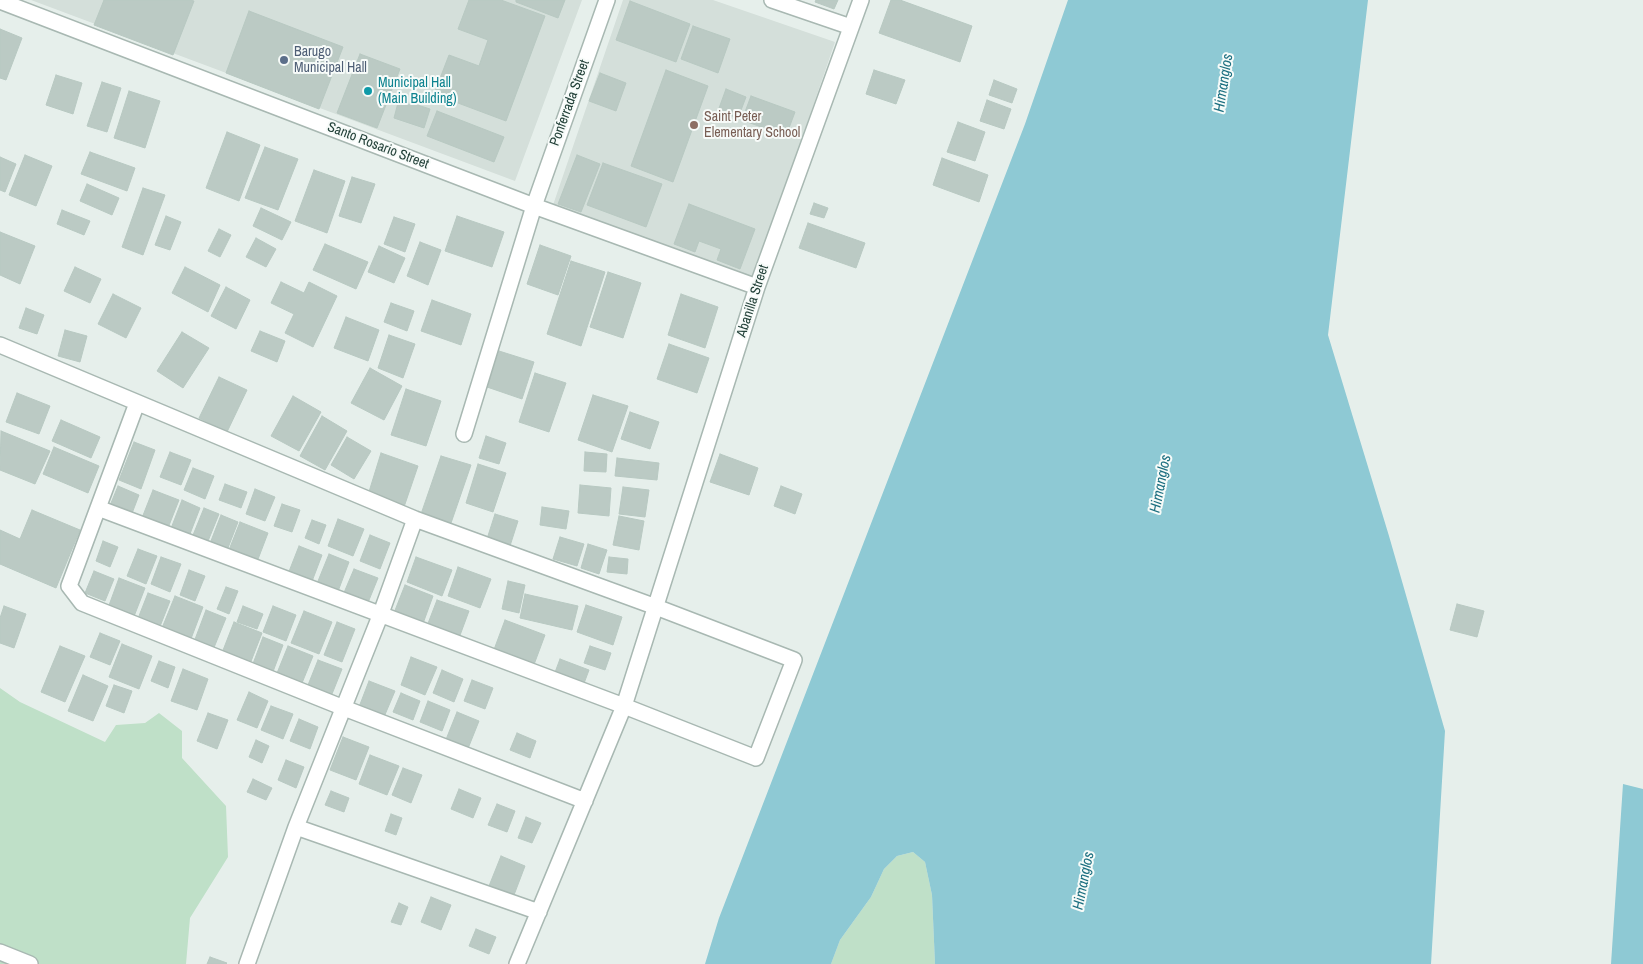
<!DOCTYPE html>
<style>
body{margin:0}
canvas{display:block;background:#e6efeb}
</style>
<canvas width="1643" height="964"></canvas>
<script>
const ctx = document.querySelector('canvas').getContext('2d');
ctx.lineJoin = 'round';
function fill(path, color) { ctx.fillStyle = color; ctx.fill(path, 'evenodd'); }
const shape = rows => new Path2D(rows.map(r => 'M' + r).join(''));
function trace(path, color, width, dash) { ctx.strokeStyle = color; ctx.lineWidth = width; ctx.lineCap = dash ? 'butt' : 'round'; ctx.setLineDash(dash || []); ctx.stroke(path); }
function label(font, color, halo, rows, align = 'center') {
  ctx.font = font + ' "Archivo Narrow",sans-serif'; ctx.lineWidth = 4; ctx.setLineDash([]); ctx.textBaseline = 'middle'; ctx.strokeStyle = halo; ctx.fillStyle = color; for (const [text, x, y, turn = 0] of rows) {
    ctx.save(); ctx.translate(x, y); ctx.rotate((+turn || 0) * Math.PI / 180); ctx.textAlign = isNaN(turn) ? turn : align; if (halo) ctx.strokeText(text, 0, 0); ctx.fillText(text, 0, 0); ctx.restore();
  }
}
const built = shape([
 [31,0,582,0,515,181],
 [623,0,713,0,835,42,754,278,552,208]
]);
const green = shape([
 [0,688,20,702,105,742,116,725,145,723,159,713,182,731,182,758,226,806,228,857,190,918,186,964,0,964],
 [913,852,925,862,932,895,935,964,831,964,840,940,871,897,884,869,897,856]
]);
const water = shape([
 [1068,0,1368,0,1328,335,1389,536,1445,731,1431,964,935,964,932,895,925,862,913,852,897,856,884,869,871,897,840,940,831,964,705,964,719,918,1025,124],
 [1623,784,1643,789,1643,964,1611,964]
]);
const building = shape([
 [104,0,190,0,194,1,173,55,94,25,104,0],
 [469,0,501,0,545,16,506,121,434,94,449,55,479,66,488,40,458,29,469,0],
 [516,0,565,0,558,18,516,2,516,0],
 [816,0,838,0,834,9,815,2,816,0],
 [891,0,900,0,972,26,960,62,879,33,891,0],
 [630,1,690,24,676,62,616,40,630,1],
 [249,11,343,47,319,109,226,73,249,11],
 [693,26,730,39,718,73,681,59,693,26],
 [0,29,22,38,6,80,0,78,0,29],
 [360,54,400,69,377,128,337,113,360,54],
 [666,70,708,86,673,182,631,166,666,70],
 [874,70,905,80,896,104,866,94,874,70],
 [600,73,626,83,616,111,589,101,600,73],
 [56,75,82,83,73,114,46,105,56,75],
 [994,80,1017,89,1012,103,989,95,994,80],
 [102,82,121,88,107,132,87,126,102,82],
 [726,89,746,97,738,118,718,111,726,89],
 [129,91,160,101,145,148,114,138,129,91],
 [751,96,795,112,786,136,742,120,751,96],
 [399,99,430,109,424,128,394,118,399,99],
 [987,100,1011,109,1004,129,980,121,987,100],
 [437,111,504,137,494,162,427,136,437,111],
 [958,122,985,132,975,161,947,152,958,122],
 [227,132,260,145,239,201,206,188,227,132],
 [265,147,298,159,278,210,245,198,265,147],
 [90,152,135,168,127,191,81,174,90,152],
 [25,155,52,166,36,206,9,195,25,155],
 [577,155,600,164,581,212,558,204,577,155],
 [0,157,16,164,5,192,0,190,0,157],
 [942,158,988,175,979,202,933,185,942,158],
 [603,163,662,184,646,227,587,205,603,163],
 [314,170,345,181,327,233,295,221,314,170],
 [352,177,375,184,361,223,339,216,352,177],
 [87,184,119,198,112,215,80,201,87,184],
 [143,188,165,195,143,255,122,247,143,188],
 [814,203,828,208,824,218,810,214,814,203],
 [689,204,755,229,740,269,717,260,721,249,699,241,695,252,674,244,689,204],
 [261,208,291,222,282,240,253,226,261,208],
 [62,210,90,221,84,235,57,224,62,210],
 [166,216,181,222,170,250,155,245,166,216],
 [457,216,504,232,492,267,445,251,457,216],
 [394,217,415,224,405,252,384,244,394,217],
 [808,223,865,243,856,268,799,248,808,223],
 [219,229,231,235,220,257,208,251,219,229],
 [0,232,35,246,20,284,0,275,0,232],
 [256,238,276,249,266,267,246,257,256,238],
 [420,242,441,250,428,285,407,276,420,242],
 [325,244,368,262,356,289,313,270,325,244],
 [540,245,571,256,558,295,527,284,540,245],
 [379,246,405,258,394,283,368,272,379,246],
 [571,261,605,272,581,346,547,334,571,261],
 [75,267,101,279,90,303,64,291,75,267],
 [185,267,220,285,208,312,172,293,185,267],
 [608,272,641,283,623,338,590,327,608,272],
 [281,282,304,293,309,282,337,296,313,347,285,333,294,314,271,303,281,282],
 [226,287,250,300,236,329,211,316,226,287],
 [113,294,141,308,126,338,98,324,113,294],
 [681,294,718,307,705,348,668,335,681,294],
 [432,300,471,314,461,345,421,331,432,300],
 [391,303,414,311,407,331,384,322,391,303],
 [26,308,44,315,37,334,19,328,26,308],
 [346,317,379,330,368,361,334,348,346,317],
 [65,330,87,336,80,362,58,356,65,330],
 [260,331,285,341,277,362,251,351,260,331],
 [182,332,209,348,183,388,157,371,182,332],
 [389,335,415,344,403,378,378,368,389,335],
 [669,344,709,358,697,393,657,379,669,344],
 [499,351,534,362,522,399,487,387,499,351],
 [370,368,402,386,384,420,351,403,370,368],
 [535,373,566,383,549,432,519,422,535,373],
 [219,377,247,390,227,432,199,418,219,377],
 [406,389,441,401,426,446,391,435,406,389],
 [17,393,50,406,39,434,6,422,17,393],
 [593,395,628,406,612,452,578,440,593,395],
 [293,396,321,412,299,451,271,436,293,396],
 [630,412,659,422,650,449,621,439,630,412],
 [322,416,347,431,325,470,300,456,322,416],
 [61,420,100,437,91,458,52,441,61,420],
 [1,431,50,451,35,484,0,470,1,431],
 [486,436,506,443,499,464,479,458,486,436],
 [347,437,371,451,354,479,331,465,347,437],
 [134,442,155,450,141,489,119,480,134,442],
 [54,447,99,466,88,493,43,474,54,447],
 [170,452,191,460,181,485,160,477,170,452],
 [585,452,607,454,606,472,584,471,585,452],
 [381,453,418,466,404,507,368,495,381,453],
 [720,454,758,468,749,495,710,482,720,454],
 [441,456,471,465,450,526,420,517,441,456],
 [617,458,659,463,657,480,615,476,617,458],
 [478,464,506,473,493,512,466,503,478,464],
 [193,468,214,476,205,499,184,490,193,468],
 [225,484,247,492,241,508,219,500,225,484],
 [580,485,611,488,609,516,578,513,580,485],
 [118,486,139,495,131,516,109,508,118,486],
 [781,486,802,494,795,514,774,506,781,486],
 [623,487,649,490,645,517,619,514,623,487],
 [255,489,275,497,265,521,246,514,255,489],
 [153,490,179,500,166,533,140,523,153,490],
 [182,500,200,508,188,539,170,531,182,500],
 [282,504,300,510,292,532,274,526,282,504],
 [542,507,569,511,566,529,540,525,542,507],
 [204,508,219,514,206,546,191,540,204,508],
 [32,510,80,530,56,588,0,564,0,530,20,539,32,510],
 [495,514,518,521,509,549,486,542,495,514],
 [221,515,238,522,226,553,209,546,221,515],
 [619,516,644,521,639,550,613,545,619,516],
 [338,519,364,529,353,556,328,546,338,519],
 [312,520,326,525,319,544,305,538,312,520],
 [240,522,268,533,255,567,227,555,240,522],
 [370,535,390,543,380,569,360,561,370,535],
 [560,537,584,544,577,566,553,559,560,537],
 [103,541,118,547,110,567,96,561,103,541],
 [588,544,607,550,599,574,581,568,588,544],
 [299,546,322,555,311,584,288,574,299,546],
 [138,549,157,556,146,584,127,576,138,549],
 [329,554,349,562,337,594,316,586,329,554],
 [161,557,181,564,170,592,151,584,161,557],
 [416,557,452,570,442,596,407,582,416,557],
 [609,557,628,559,627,574,607,572,609,557],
 [458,567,491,579,480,608,448,596,458,567],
 [354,569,378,578,367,605,343,595,354,569],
 [189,570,205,576,195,601,180,595,189,570],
 [94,571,114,579,105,601,85,593,94,571],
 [119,578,145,588,133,619,108,608,119,578],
 [508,581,525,585,519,613,502,609,508,581],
 [405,585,433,596,421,629,392,618,405,585],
 [226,587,238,591,229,614,217,609,226,587],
 [148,593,170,601,159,629,137,621,148,593],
 [525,594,578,606,572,630,520,618,525,594],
 [175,596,203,607,189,644,160,633,175,596],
 [437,600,469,611,459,638,427,626,437,600],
 [1457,604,1484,611,1477,637,1450,630,1457,604],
 [586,605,622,617,613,645,577,632,586,605],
 [4,606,26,614,14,648,0,643,0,618,4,606],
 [243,606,263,614,257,629,237,622,243,606],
 [273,606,296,615,286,641,263,632,273,606],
 [206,610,226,618,213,650,194,642,206,610],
 [304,611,332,622,319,654,291,643,304,611],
 [505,620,545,635,532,670,492,655,505,620],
 [234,622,262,633,248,669,220,658,234,622],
 [337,622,355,629,342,662,324,655,337,622],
 [100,633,120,641,110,665,90,657,100,633],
 [263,637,283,645,271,677,251,669,263,637],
 [122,644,152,656,139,689,109,677,122,644],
 [60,646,85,656,65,702,41,692,60,646],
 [288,646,313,656,300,688,275,678,288,646],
 [590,646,611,653,605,670,584,663,590,646],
 [411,657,437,667,425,695,401,685,411,657],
 [560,659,589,670,583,686,554,675,560,659],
 [318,660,342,669,330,699,306,690,318,660],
 [159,661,175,667,168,688,151,681,159,661],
 [183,669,208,679,197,710,171,701,183,669],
 [442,670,463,679,454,702,433,693,442,670],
 [83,675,108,686,93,721,68,711,83,675],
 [472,680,493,688,485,709,464,701,472,680],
 [369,681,395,691,384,717,359,707,369,681],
 [114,685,132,691,124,713,106,706,114,685],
 [249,692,268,701,257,728,237,720,249,692],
 [401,693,420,701,413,720,393,712,401,693],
 [428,701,450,710,442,731,420,722,428,701],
 [271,706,293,714,283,739,261,730,271,706],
 [457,712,479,721,467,751,445,742,457,712],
 [208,713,228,720,217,749,197,741,208,713],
 [299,719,318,727,310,749,290,741,299,719],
 [517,733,536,741,530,758,510,750,517,733],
 [343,737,369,747,356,780,330,770,343,737],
 [256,740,269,746,262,763,249,757,256,740],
 [370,755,399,766,387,795,359,784,370,755],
 [286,760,304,767,296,788,278,780,286,760],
 [403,768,422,775,411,803,392,795,403,768],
 [253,779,272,788,266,800,247,792,253,779],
 [459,789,481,798,473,818,451,809,459,789],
 [331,791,349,798,344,812,325,805,331,791],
 [497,804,515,811,507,832,488,825,497,804],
 [391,814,402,818,396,835,385,831,391,814],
 [526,817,541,823,532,843,518,838,526,817],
 [501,856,525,866,514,895,489,886,501,856],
 [431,897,451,905,441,930,421,922,431,897],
 [399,903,408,907,401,925,391,922,399,903],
 [476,929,496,937,489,954,469,946,476,929],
 [210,957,227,963,226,964,207,964,210,957]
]);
const minor = shape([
 [772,0,851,27],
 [0,1,534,206,757,287],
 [0,345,415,519,656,607,794,660,756,758,624,706,98,508],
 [137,403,69,586,82,603,344,708,585,801],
 [464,434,534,206,607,0],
 [296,827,539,912],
 [0,952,30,964],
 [247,964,296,827,380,616,415,519],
 [517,964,624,706,757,287,861,0]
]);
const markers = [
 [284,60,5,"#5c6f8a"],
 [368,91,5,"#0f9aa8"],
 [694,125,5,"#8d6e63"]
];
const serviceNames = [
 ["Barugo",294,52],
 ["Municipal Hall",294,68]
];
const cultureNames = [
 ["Municipal Hall",378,83],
 ["(Main Building)",378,99]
];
const streetNames = [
 ["Ponferrada Street",570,103,-70],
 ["Santo Rosario Street",378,146,21],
 ["Abanilla Street",753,301,-72]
];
const educationNames = [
 ["Saint Peter",704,117],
 ["Elementary School",704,133]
];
const waterNames = [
 ["Himanglos",1224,83,-81],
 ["Himanglos",1161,484,-79],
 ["Himanglos",1084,881,-79]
];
fill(built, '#d4dfda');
fill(green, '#bfe0c8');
fill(water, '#8ec9d4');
fill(building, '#bbcac4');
trace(building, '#b8c9c2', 1);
trace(minor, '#a8b8b2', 18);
trace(minor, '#fff', 15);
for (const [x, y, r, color] of markers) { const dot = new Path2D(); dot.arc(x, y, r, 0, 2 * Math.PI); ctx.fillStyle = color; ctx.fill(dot); trace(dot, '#f7fbf9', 2); }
label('14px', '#4e5e75', '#f7fbf9', serviceNames, 'left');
label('14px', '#0d838f', '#f7fbf9', cultureNames, 'left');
label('14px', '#24423a', '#f7fbf9', streetNames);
label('14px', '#785e54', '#f7fbf9', educationNames, 'left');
label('italic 15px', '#1c6f80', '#f7fbf9', waterNames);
</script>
